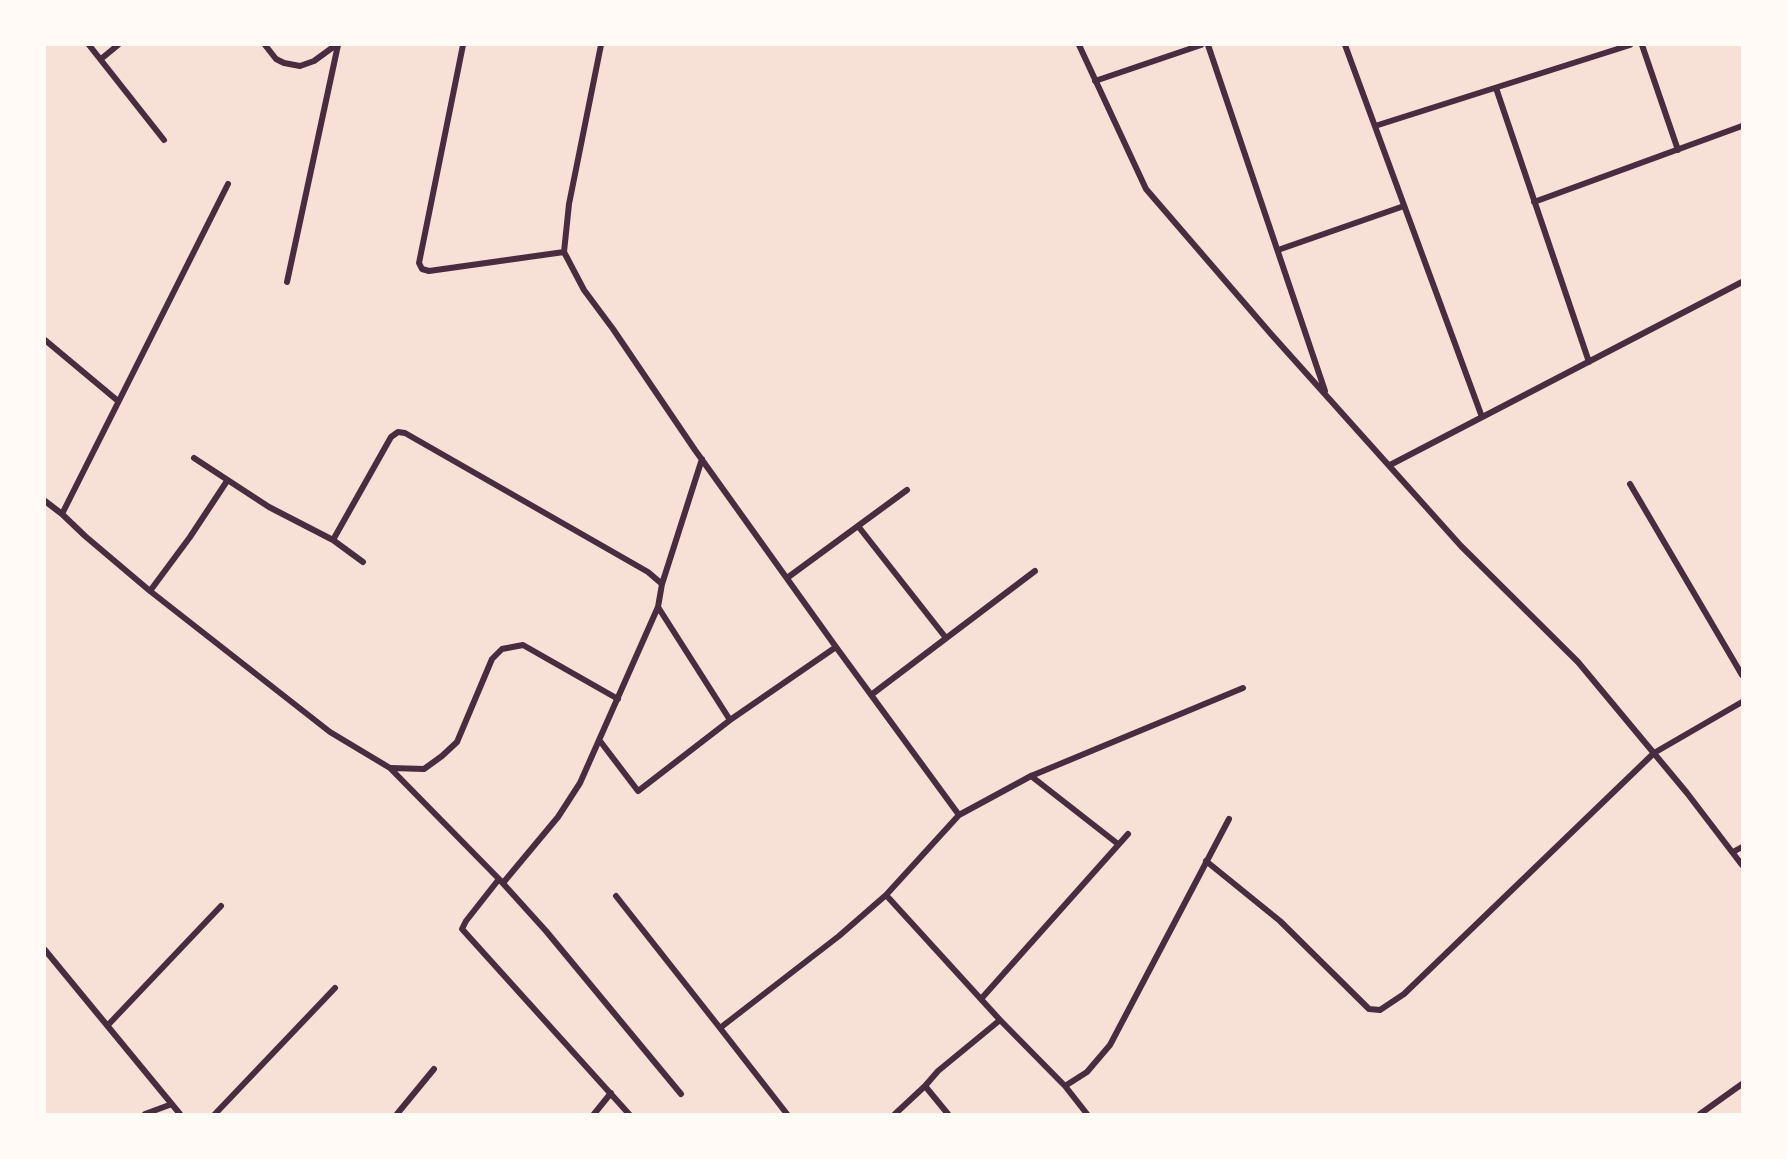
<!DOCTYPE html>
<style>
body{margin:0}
#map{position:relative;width:1787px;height:1159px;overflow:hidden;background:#f7e1d7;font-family:"IBM Plex Sans",sans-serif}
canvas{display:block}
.frame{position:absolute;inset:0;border:46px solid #fffaf5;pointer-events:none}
</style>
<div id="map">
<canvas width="1787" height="1159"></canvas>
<div class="frame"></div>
</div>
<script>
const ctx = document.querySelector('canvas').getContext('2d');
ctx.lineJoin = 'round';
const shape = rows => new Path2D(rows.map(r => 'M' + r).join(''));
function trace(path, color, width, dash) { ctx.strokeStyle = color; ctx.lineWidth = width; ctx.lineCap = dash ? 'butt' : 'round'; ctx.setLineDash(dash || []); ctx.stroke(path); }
const minor = shape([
 [89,45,164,140],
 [265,45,276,59,284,63,300,66,314,61,336,45],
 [463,45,419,263,422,269,429,271,564,252],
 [601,45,569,204,564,252,584,290,613,329,695,450,836,647,959,815],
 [1079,45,1146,189,1271,334,1461,546,1578,662,1687,793,1742,865],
 [1208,45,1325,391],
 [1345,45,1482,417],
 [1642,45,1678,150],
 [101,59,118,45],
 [1095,81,1201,45],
 [1496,88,1589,362],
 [1375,126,1630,45],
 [1534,202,1742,126],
 [1278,250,1404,206],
 [287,282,338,45],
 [45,340,118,401],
 [194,458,269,507,333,540,363,562],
 [1390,465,1742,282],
 [1630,484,1742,675],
 [45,501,62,514,85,536,150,591,330,732,390,768,499,879,546,931,681,1094],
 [62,514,228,184],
 [858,526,946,638],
 [333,540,391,437,398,432,405,433,648,572,662,584],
 [787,578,907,490],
 [150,591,190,537,227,481],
 [658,607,730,720],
 [871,695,1035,571],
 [600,741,638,791,730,720,836,647],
 [391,768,424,769,442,756,457,742,492,659,502,649,523,645,618,699],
 [1031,776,1118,844],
 [1229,819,1110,1045,1087,1072,1065,1086,1000,1020,886,895,959,815,1031,776,1243,688],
 [1733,852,1742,847],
 [1206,861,1280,921,1369,1009,1380,1010,1404,994,1654,753,1742,702],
 [499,879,466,921,462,929,629,1114],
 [503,883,558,817,580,783,658,607,662,584,702,459],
 [616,896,720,1028,839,936,886,895],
 [45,950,180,1114],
 [981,999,1128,834],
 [108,1025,221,906],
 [720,1028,787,1114],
 [925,1086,948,1114],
 [1065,1086,1087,1114],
 [145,1114,172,1104],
 [215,1114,335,988],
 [397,1114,434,1069],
 [594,1114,611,1093],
 [895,1114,925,1086,938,1071,1000,1020],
 [1700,1114,1742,1084]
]);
trace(minor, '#4a2c40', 6);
</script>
